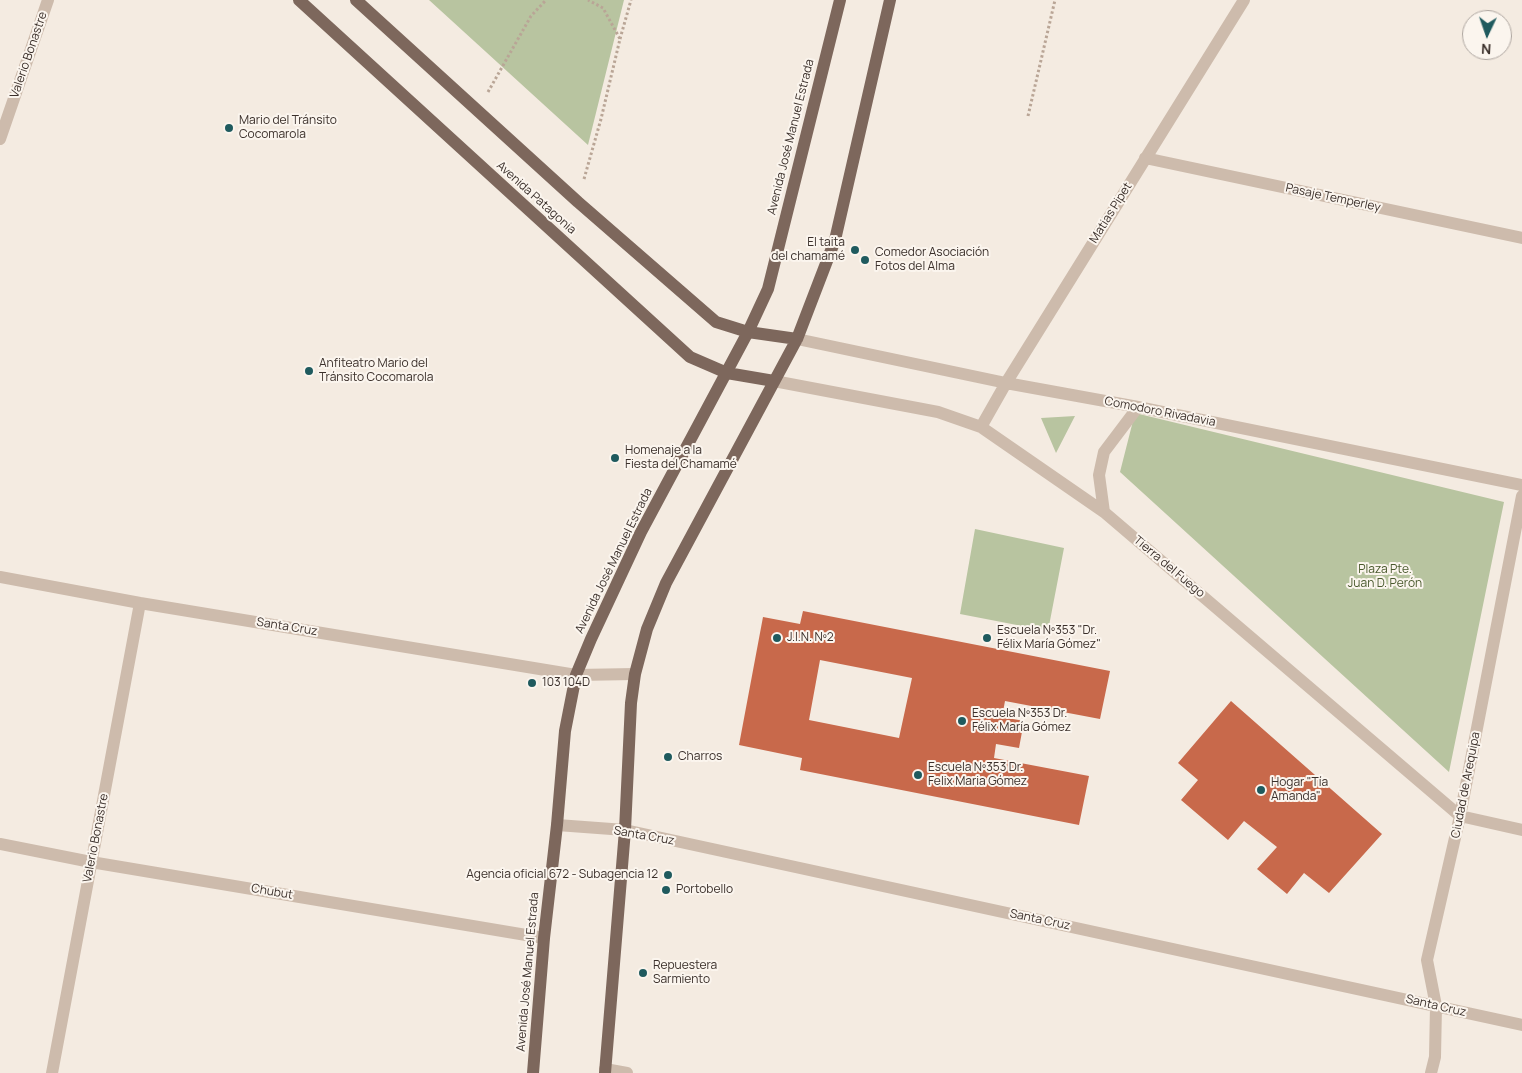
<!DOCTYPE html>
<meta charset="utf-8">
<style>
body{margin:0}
#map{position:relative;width:1522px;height:1073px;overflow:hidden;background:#f4ebe1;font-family:Manrope,sans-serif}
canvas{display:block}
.north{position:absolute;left:1462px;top:10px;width:50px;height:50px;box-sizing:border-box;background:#fbf5ee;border:1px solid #aea6a0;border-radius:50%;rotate:183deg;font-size:14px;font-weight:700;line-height:20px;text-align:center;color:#3b302b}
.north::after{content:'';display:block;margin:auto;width:18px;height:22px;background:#1f5a5e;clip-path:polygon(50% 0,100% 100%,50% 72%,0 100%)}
</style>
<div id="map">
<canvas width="1522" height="1073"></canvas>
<div class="north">N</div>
</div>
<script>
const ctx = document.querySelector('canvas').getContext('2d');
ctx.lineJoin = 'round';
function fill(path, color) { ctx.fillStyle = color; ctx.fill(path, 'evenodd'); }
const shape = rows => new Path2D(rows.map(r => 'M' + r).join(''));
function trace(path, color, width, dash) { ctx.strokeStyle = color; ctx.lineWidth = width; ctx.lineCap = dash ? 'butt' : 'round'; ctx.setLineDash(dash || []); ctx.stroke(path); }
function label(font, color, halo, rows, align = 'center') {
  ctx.font = font + ' Manrope,sans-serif'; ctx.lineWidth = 4; ctx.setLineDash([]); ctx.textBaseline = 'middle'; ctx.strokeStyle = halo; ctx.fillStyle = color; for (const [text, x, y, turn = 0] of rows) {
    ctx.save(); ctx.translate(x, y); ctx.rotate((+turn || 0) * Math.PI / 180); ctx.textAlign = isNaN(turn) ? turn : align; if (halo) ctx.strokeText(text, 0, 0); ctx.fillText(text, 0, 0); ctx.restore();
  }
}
const green = shape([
 [429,0,624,0,588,145],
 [1135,413,1504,502,1449,772,1120,472],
 [1075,416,1056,453,1041,418],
 [975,529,1064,548,1048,631,960,614]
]);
const building = shape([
 [803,611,1110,671,1100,719,1005,701,1002,717,1024,721,1019,748,996,744,994,758,1089,776,1079,825,800,770,802,758,739,745,763,617,800,624],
 [820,660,912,678,899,738,809,720],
 [1231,701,1382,834,1329,893,1304,873,1287,894,1257,869,1277,847,1244,821,1228,840,1181,800,1198,780,1178,763]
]);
const path = shape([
 [620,39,631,0],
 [488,92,531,16,546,0],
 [1028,116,1055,0],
 [584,179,601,119,620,39,603,8,588,0]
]);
const minor = shape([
 [0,139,48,0],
 [1145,158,1522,238],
 [797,339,1006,383,1138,407,1522,485],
 [774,381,938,412,981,427,1104,512,1460,816,1522,830],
 [981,427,1006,383,1244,0],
 [1104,512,1099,475,1104,452,1138,407],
 [0,577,140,603,576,675,635,674],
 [557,825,625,830,1522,1025],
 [0,844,91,862,544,938],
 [605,1069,627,1073],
 [52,1073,140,603],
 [1431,1073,1435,1057,1436,1006,1427,960,1460,816,1522,496]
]);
const major = shape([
 [299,0,690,357,727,373,774,381],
 [356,0,578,202,716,322,748,332,797,339],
 [533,1073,544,938,557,825,565,731,576,675,591,639,641,532,748,332,768,289,840,0],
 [605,1073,625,830,631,703,635,674,647,629,666,583,797,339,835,240,890,0]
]);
const markers = [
 [229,128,5,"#1f5a5e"],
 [855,250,5,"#1f5a5e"],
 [865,260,5,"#1f5a5e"],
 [309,371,5,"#1f5a5e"],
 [615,458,5,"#1f5a5e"],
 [777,638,5,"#1f5a5e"],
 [987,638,5,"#1f5a5e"],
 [532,683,5,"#1f5a5e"],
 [962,721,5,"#1f5a5e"],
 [668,757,5,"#1f5a5e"],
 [918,775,5,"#1f5a5e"],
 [1261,790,5,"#1f5a5e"],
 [668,875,5,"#1f5a5e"],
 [666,890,5,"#1f5a5e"],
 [643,973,5,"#1f5a5e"]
];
const streetNames = [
 ["Valerio Bonastre",29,55,-71],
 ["Avenida José Manuel Estrada",791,137,-76],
 ["Avenida Patagonia",536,198,42],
 ["Pasaje Temperley",1333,198,12],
 ["Matias Pipet",1111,213,-58],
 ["Comodoro Rivadavia",1160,412,11],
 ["Avenida José Manuel Estrada",614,561,-64],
 ["Tierra del Fuego",1169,567,40],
 ["Santa Cruz",287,627,9],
 ["Ciudad de Arequipa",1466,785,-79],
 ["Santa Cruz",644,836,10],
 ["Valerio Bonastre",96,838,-79],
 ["Chubut",272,892,10],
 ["Santa Cruz",1040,920,12],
 ["Avenida José Manuel Estrada",528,972,-85],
 ["Santa Cruz",1436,1006,13]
];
const poiNames = [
 ["Mario del Tránsito",239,121],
 ["Cocomarola",239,135],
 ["El taita",845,243,"right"],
 ["del chamamé",845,257,"right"],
 ["Comedor Asociación",875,253],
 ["Fotos del Alma",875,267],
 ["Anfiteatro Mario del",319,364],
 ["Tránsito Cocomarola",319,378],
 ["Homenaje a la",625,451],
 ["Fiesta del Chamamé",625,465],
 ["Escuela Nº353 \"Dr.",997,631],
 ["Félix María Gómez\"",997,645],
 ["J.I.N. Nº2",787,638],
 ["103 104D",542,683],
 ["Escuela Nº353 Dr.",972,714],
 ["Félix María Gómez",972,728],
 ["Charros",678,757],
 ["Escuela Nº353 Dr.",928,768],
 ["Felix Maria Gómez",928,782],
 ["Hogar \"Tía",1271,783],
 ["Amanda\"",1271,797],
 ["Agencia oficial 672 - Subagencia 12",658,875,"right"],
 ["Portobello",676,890],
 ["Repuestera",653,966],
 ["Sarmiento",653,980]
];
const parkNames = [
 ["Plaza Pte.",1385,570],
 ["Juan D. Perón",1385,584]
];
fill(green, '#b8c4a0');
fill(building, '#c8694b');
trace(path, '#b9a596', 3, [2.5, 2.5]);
trace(minor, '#cdbbac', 12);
trace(major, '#7d675c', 12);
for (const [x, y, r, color] of markers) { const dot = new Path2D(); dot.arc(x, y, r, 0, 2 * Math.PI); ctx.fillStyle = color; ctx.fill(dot); trace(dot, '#fbf5ee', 2); }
label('12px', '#3b302b', '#fbf5ee', streetNames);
label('12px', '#3b302b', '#fbf5ee', poiNames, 'left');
label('12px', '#4a5a2e', '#fbf5ee', parkNames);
</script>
